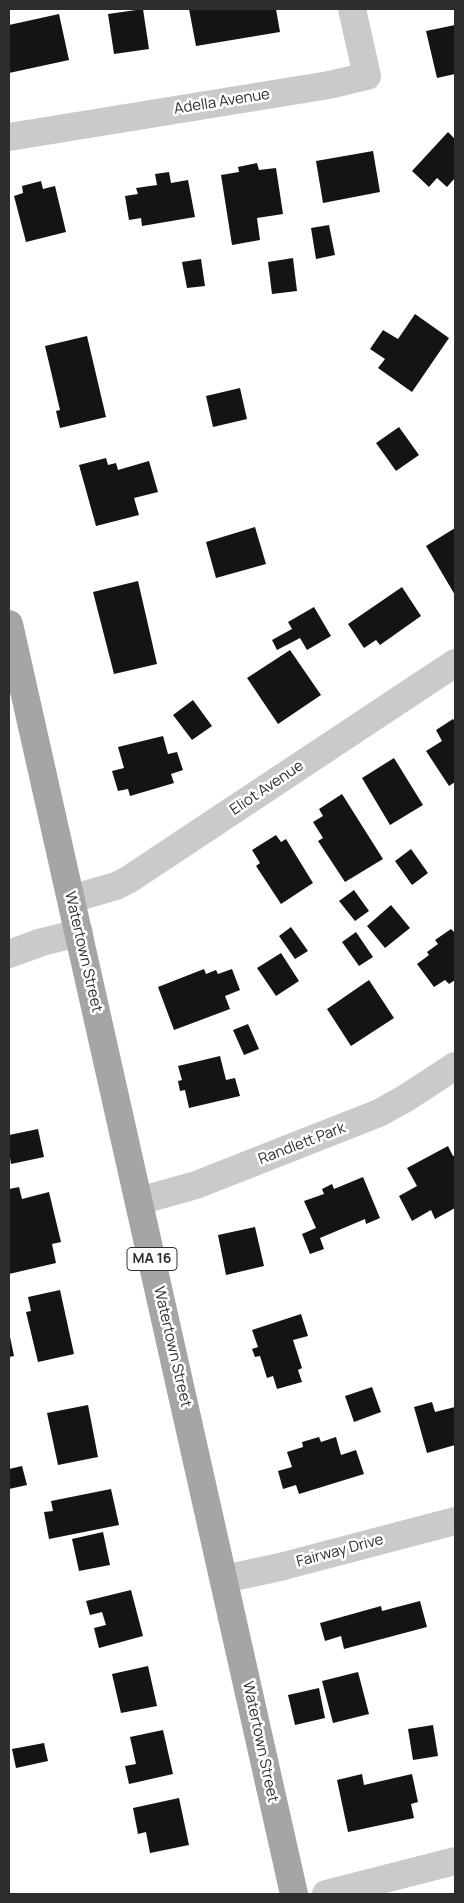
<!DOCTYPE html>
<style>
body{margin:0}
#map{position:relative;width:464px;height:1903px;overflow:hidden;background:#fff;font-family:Manrope,sans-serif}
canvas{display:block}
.frame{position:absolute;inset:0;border:10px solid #2d2d2d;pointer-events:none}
</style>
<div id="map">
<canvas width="464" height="1903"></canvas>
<div class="frame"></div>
</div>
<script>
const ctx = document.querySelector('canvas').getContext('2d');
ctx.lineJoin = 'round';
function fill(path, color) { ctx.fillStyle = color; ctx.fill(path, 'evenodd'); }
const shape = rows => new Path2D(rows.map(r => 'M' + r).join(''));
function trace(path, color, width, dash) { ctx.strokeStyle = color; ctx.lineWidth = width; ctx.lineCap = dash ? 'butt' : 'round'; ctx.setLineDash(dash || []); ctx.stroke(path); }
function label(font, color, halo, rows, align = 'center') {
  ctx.font = font + ' Manrope,sans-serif'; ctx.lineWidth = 5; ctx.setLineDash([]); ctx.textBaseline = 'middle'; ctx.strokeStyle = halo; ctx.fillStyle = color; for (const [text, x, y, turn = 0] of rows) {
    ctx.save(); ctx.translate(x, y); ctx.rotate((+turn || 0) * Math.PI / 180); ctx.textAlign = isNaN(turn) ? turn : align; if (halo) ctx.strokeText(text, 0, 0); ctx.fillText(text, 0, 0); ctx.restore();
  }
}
const building = shape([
 [143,9,149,49,114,54,108,14],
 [189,9,276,9,280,32,196,46],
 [59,14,69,60,9,73,9,25],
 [455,25,455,74,437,78,426,31],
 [448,132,455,139,455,178,447,187,437,178,429,187,412,171],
 [373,151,380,192,323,203,316,161],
 [257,163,259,170,276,168,283,214,257,218,260,240,232,245,221,175,239,172,238,167],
 [169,172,171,183,188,180,195,217,142,226,141,218,129,220,125,196,138,194,136,188,157,185,155,174],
 [41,181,43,189,55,186,66,232,26,242,14,196,23,193,22,186],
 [329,225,335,255,316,259,311,228],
 [293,258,297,291,272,294,268,262],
 [201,259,205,286,187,288,182,262],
 [415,314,449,338,412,392,378,368,385,359,370,349,383,330,398,339],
 [87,336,106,417,60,428,56,411,60,410,45,346],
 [240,388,247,419,213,427,206,396],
 [399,427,419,455,396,471,376,443],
 [106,458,108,465,116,463,118,470,149,461,158,492,134,498,139,515,96,526,79,465],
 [255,527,266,564,216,578,206,542],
 [455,528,455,595,426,546],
 [138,581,157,664,114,674,93,592],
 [402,587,421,616,380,645,376,640,364,648,348,624],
 [314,607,331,636,307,650,300,638,277,650,272,640,292,629,288,622],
 [290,650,321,695,278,724,247,678],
 [193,700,212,726,192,740,173,715],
 [453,719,455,722,455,782,449,786,426,751,442,741,436,730],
 [163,736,168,754,177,752,183,770,171,774,174,783,130,796,128,789,118,791,112,771,124,768,118,747],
 [394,758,423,805,390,825,362,778],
 [342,794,383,859,345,882,318,841,323,838,313,822,323,816,319,809],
 [276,835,281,842,286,839,313,883,281,904,256,866,260,863,252,850],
 [411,849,428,873,412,885,395,861],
 [354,890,369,911,355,921,339,901],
 [391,905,410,928,385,948,367,926],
 [291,927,308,951,295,959,279,936],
 [451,929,455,933,455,980,449,984,445,980,434,987,417,964,429,955,427,952,438,944,435,940],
 [356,932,373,957,359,966,342,942],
 [281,953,299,981,276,996,257,968],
 [204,969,206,974,216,970,218,974,232,969,240,990,225,996,230,1009,174,1030,158,987],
 [369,980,394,1018,351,1046,327,1009],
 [248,1024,259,1049,244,1055,233,1030],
 [220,1056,226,1080,235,1078,240,1096,189,1108,185,1090,180,1091,178,1081,182,1080,178,1066],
 [38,1129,44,1157,11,1164,9,1151,9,1135],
 [448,1146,453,1156,455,1155,455,1208,435,1219,431,1210,412,1221,399,1196,417,1186,407,1168],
 [363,1177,380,1218,366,1224,365,1219,320,1238,324,1249,310,1254,302,1234,316,1228,304,1201,324,1194,322,1189,332,1184,334,1189],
 [19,1187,22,1199,49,1192,61,1242,52,1244,56,1263,9,1274,9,1189],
 [255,1227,264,1266,226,1275,218,1235],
 [60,1290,74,1354,38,1362,26,1312,31,1311,28,1297],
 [301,1314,308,1336,293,1340,302,1368,298,1370,302,1382,277,1389,273,1376,267,1378,260,1356,255,1357,252,1349,258,1347,252,1330],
 [9,1332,14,1356,9,1357],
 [372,1387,381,1412,354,1422,345,1396],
 [432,1402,435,1412,455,1407,455,1445,427,1453,414,1407],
 [88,1405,98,1457,58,1465,47,1413],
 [319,1437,321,1442,336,1437,341,1455,356,1450,364,1474,299,1494,296,1485,283,1489,278,1471,292,1467,287,1452,303,1447,302,1442],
 [22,1466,27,1485,9,1489,9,1469],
 [111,1489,119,1525,49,1539,44,1512,53,1511,51,1501],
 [103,1532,110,1565,79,1571,72,1539],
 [131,1590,143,1636,99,1648,94,1628,106,1625,102,1612,90,1615,86,1601],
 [420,1601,427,1627,344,1649,341,1636,325,1641,320,1623,381,1606,382,1611],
 [148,1666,157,1706,121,1713,112,1674],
 [358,1672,369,1714,333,1723,322,1681],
 [319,1688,325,1718,295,1725,288,1695],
 [433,1725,438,1756,413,1760,408,1729],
 [163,1730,173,1774,129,1784,125,1766,136,1764,130,1737],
 [44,1743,48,1761,16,1768,12,1749],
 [362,1774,364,1785,412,1774,418,1802,411,1804,414,1818,348,1832,337,1780],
 [179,1798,189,1845,150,1853,146,1832,138,1834,133,1808]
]);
const minor = shape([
 [9,137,329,85,367,76,352,9],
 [71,899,116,886,128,880,455,663],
 [9,954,42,942,79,933],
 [139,1201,196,1185,379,1113,406,1098,455,1066],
 [224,1579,280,1567,455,1521],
 [326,1894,455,1861]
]);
const primary = shape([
 [9,624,294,1894]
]);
const shields = [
 [152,1259,50]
];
const shieldNames = [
 ["MA 16",152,1259]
];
const streetNames = [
 ["Adella Avenue",222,102,-9],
 ["Eliot Avenue",267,788,-34],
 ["Watertown Street",83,952,77],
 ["Randlett Park",302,1144,-21],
 ["Watertown Street",172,1347,77],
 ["Fairway Drive",340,1551,-15],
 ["Watertown Street",260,1742,78]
];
fill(building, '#141414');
trace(minor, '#cacaca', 28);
trace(primary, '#a5a5a5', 28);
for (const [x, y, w] of shields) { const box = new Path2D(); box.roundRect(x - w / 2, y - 11.5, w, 23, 4); ctx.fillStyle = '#fff'; ctx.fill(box); trace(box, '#2d2d2d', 1); }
label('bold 14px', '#2d2d2d', null, shieldNames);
label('15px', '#2d2d2d', '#fff', streetNames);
</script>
